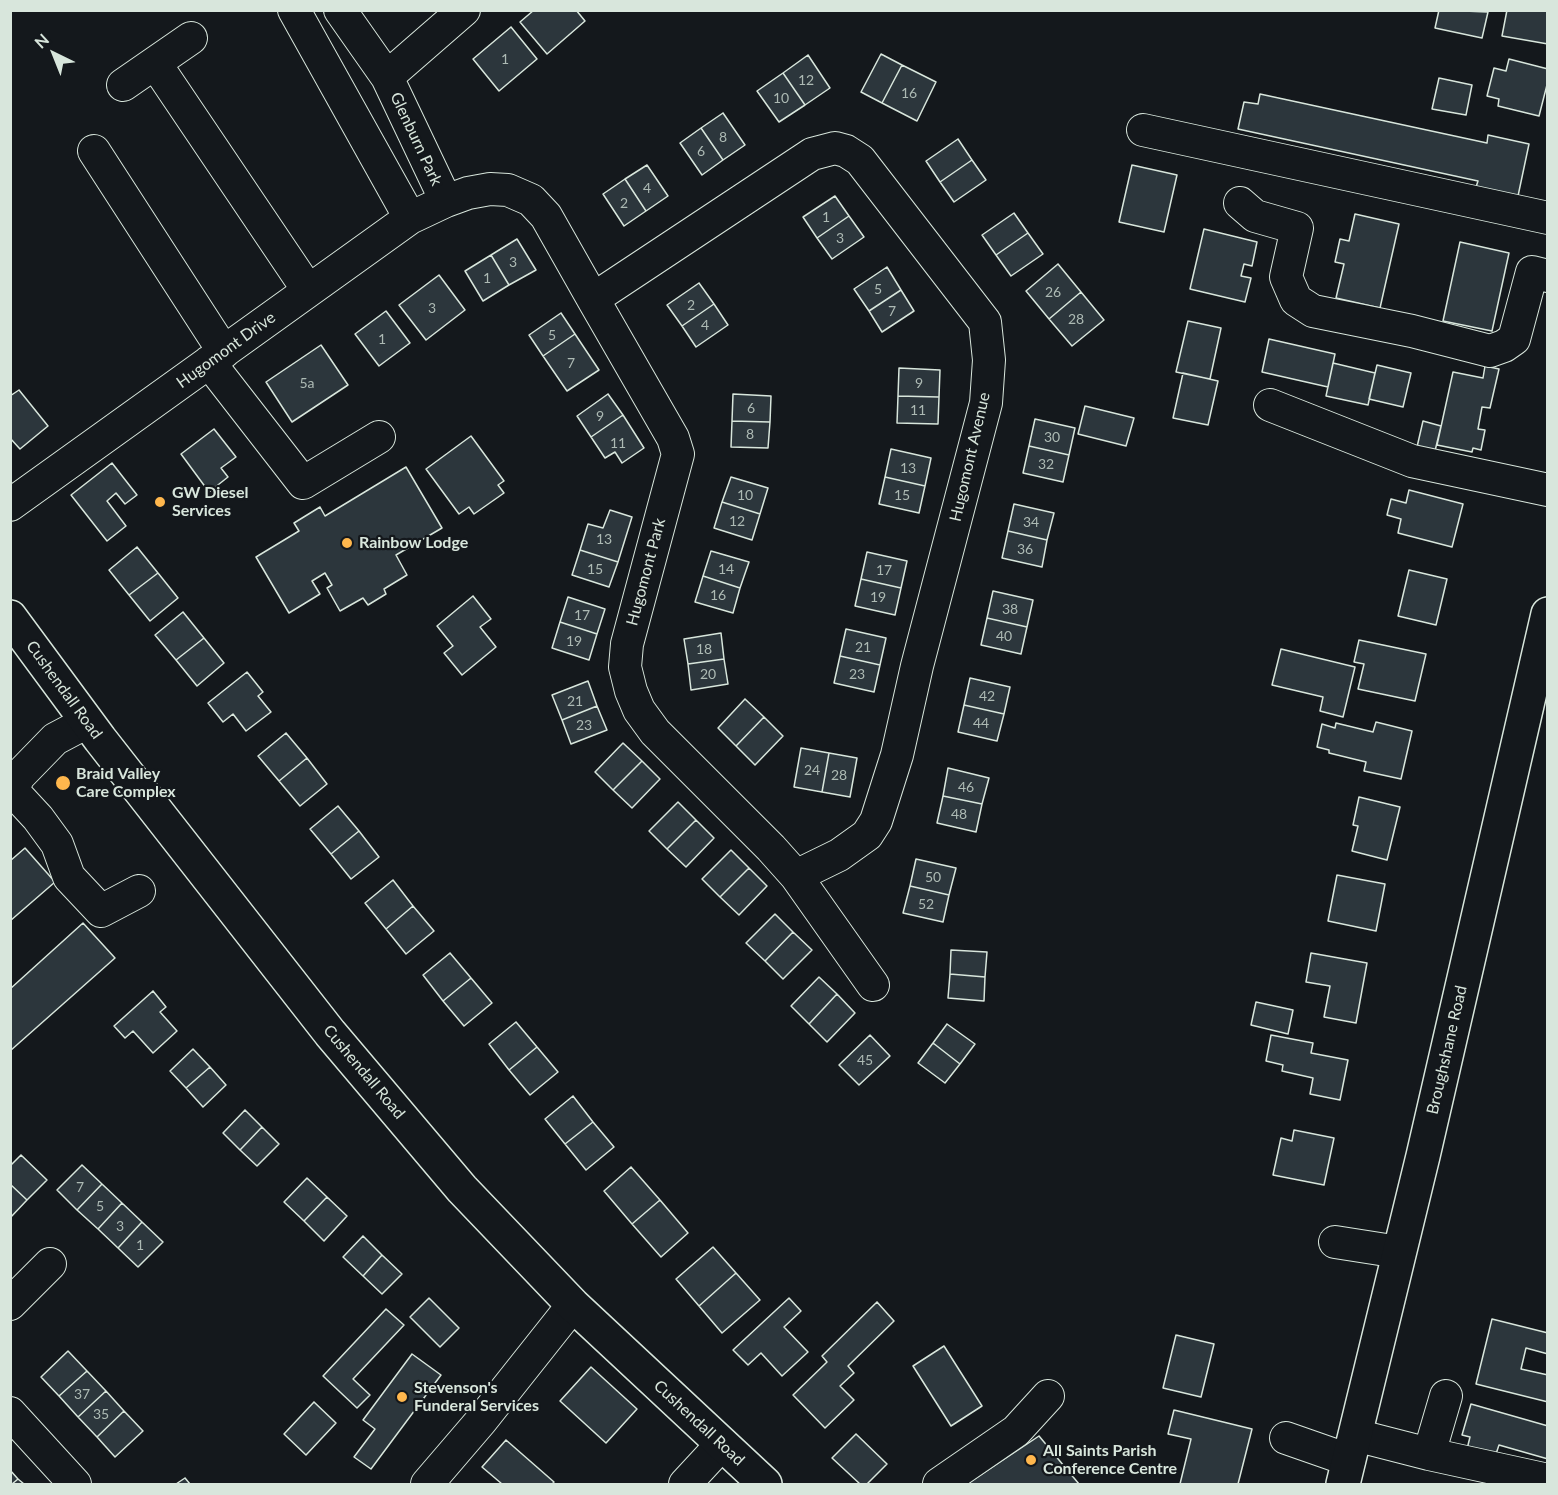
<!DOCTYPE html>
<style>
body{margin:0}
#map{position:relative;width:1558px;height:1495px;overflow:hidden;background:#14181c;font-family:Lato,sans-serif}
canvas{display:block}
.frame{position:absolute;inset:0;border:12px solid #d8e6dc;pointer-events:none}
.north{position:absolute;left:24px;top:24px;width:60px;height:60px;-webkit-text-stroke:4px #14181c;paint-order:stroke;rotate:317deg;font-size:16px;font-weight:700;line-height:24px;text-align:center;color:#d8e6dc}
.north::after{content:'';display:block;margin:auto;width:21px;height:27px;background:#d8e6dc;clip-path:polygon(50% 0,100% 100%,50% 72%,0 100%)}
</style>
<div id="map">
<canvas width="1558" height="1495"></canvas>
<div class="frame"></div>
<div class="north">N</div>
</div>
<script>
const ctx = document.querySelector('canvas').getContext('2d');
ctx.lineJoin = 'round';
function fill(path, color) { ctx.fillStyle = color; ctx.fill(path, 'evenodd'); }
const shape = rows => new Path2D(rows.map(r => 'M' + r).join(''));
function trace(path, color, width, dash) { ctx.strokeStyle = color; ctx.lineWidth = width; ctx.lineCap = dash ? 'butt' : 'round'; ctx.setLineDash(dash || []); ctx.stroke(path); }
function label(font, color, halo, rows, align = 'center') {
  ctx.font = font + ' Lato,sans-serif'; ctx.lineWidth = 4.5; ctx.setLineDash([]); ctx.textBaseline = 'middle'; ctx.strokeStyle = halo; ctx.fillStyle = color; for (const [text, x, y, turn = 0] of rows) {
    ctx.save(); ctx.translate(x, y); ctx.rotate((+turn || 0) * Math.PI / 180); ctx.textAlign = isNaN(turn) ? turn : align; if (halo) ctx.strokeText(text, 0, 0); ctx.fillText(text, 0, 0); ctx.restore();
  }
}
const building = shape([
 [534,10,576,10,585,21,547,54,520,22,534,10],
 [1439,10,1488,12,1482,38,1435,28,1439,10],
 [1507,10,1548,10,1548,44,1502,36,1507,10],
 [511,27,537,59,499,91,473,59,511,27],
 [881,54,902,65,882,103,861,92,881,54],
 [808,55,830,88,805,105,783,73,808,55],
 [1509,59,1548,69,1548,81,1539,116,1498,106,1499,99,1487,96,1494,68,1506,71,1509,59],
 [902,65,936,82,917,121,882,103,902,65],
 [783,73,805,105,779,122,757,91,783,73],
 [1439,78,1472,85,1466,115,1432,109,1439,78],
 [1260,94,1487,143,1488,135,1529,144,1518,196,1476,187,1478,181,1238,129,1244,102,1258,104,1260,94],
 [723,113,745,145,723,160,701,128,723,113],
 [701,128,723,160,702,175,680,143,701,128],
 [958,139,972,160,940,182,926,161,958,139],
 [972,160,986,180,954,202,940,182,972,160],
 [647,165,668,196,646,211,625,179,647,165],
 [1132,165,1177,175,1164,232,1119,222,1132,165],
 [625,179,646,211,624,226,603,194,625,179],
 [835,196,849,216,817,238,803,217,835,196],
 [1014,213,1028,233,996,255,982,235,1014,213],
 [1355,214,1399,224,1380,308,1336,298,1344,264,1335,262,1340,239,1349,241,1355,214],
 [849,216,864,237,832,259,817,238,849,216],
 [1204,229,1257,242,1252,266,1244,264,1241,276,1251,278,1245,302,1190,289,1204,229],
 [1028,233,1043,254,1011,276,996,255,1028,233],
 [517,239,536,270,509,285,491,255,517,239],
 [1460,242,1509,253,1492,331,1443,321,1460,242],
 [491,255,509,285,483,301,465,271,491,255],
 [1058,264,1081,292,1049,319,1026,291,1058,264],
 [887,267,901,290,869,311,854,289,887,267],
 [439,275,465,310,426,340,399,305,439,275],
 [699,283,714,304,682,326,667,305,699,283],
 [901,290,914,311,882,332,869,311,901,290],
 [1081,292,1104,320,1072,346,1049,319,1081,292],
 [714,304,728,325,696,347,682,326,714,304],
 [386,311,410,343,379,366,355,334,386,311],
 [561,313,575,334,543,356,529,335,561,313],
 [1188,321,1221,328,1210,379,1176,372,1188,321],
 [575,334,599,370,567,391,543,356,575,334],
 [1269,339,1335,354,1328,387,1262,372,1269,339],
 [321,345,348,385,292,422,266,382,321,345],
 [1333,363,1375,373,1368,405,1326,396,1333,363],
 [1377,365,1411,373,1403,407,1369,399,1377,365],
 [1485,366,1499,369,1490,408,1482,407,1478,429,1485,430,1481,450,1473,448,1472,452,1437,445,1453,372,1483,378,1485,366],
 [899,368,940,370,939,397,898,396,899,368],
 [1183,373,1218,381,1208,425,1173,418,1183,373],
 [19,390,48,426,20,449,10,438,10,396,19,390],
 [608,394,623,415,591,437,577,416,608,394],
 [733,394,771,396,770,422,732,421,733,394],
 [898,396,939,397,938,424,897,423,898,396],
 [1085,406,1134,418,1126,446,1078,434,1085,406],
 [623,415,644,448,622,463,615,452,605,458,591,437,623,415],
 [1035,419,1075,428,1069,455,1029,446,1035,419],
 [732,421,770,422,768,448,731,447,732,421],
 [1423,421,1441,426,1435,451,1417,447,1423,421],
 [214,429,236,457,221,468,228,477,209,492,181,454,214,429],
 [471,436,504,481,498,485,504,493,474,514,469,507,459,514,426,469,471,436],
 [1029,446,1069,455,1063,482,1023,473,1029,446],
 [891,449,931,458,925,486,885,477,891,449],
 [112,463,137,495,125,504,116,493,107,501,126,526,107,541,71,495,112,463],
 [406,467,442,528,396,555,407,575,384,589,386,594,368,605,363,598,340,611,327,588,332,585,325,573,312,581,320,594,289,613,256,557,299,531,294,523,320,507,325,516,406,467],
 [731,477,768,488,760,514,722,502,731,477],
 [885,477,925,486,919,513,879,504,885,477],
 [1409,490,1463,504,1452,547,1398,533,1401,519,1387,515,1391,499,1406,503,1409,490],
 [722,502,760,514,752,540,714,528,722,502],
 [1014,504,1054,513,1047,540,1008,531,1014,504],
 [610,510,632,517,618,562,580,550,588,524,603,528,610,510],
 [1008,531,1047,540,1042,567,1002,558,1008,531],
 [137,547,158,573,129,595,109,570,137,547],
 [580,550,618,562,609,587,572,575,580,550],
 [711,551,749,562,740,588,703,576,711,551],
 [867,552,907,561,901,588,861,579,867,552],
 [1409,570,1447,579,1436,625,1398,616,1409,570],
 [158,573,178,598,150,621,129,595,158,573],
 [703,576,740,588,733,613,695,602,703,576],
 [861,579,901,588,895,615,855,606,861,579],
 [993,591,1033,600,1027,627,987,618,993,591],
 [473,596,491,619,480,627,496,647,462,675,444,653,453,646,437,626,473,596],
 [568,597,605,609,597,634,560,622,568,597],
 [183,612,204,638,176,660,155,635,183,612],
 [987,618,1027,627,1021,654,981,645,987,618],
 [560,622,597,634,589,660,552,648,560,622],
 [846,629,886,638,880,665,840,656,846,629],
 [721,633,724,659,688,664,684,639,721,633],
 [204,638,224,663,197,686,176,660,204,638],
 [1359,640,1426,654,1415,701,1358,689,1364,664,1354,662,1359,640],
 [1281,649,1355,667,1343,717,1320,711,1323,697,1272,685,1281,649],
 [840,656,880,665,874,692,834,683,840,656],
 [724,659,728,684,691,690,688,664,724,659],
 [247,672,263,692,258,696,271,712,246,731,233,714,223,722,208,703,247,672],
 [970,678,1010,687,1004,714,964,705,970,678],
 [588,681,597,706,562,720,552,695,588,681],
 [745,699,764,717,736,746,718,728,745,699],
 [964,705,1004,714,997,741,958,732,964,705],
 [597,706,607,730,571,744,562,720,597,706],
 [764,717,783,736,755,765,736,746,764,717],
 [1376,722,1412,731,1401,779,1364,771,1366,762,1329,753,1329,750,1317,747,1322,724,1335,728,1336,723,1373,732,1376,722],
 [286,733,307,758,279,781,258,756,286,733],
 [623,743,642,761,613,790,595,772,623,743],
 [801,748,829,753,822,792,794,787,801,748],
 [829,753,857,758,850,797,822,792,829,753],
 [307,758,327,784,300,806,279,781,307,758],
 [642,761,660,779,632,808,613,790,642,761],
 [948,768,989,778,982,804,943,796,948,768],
 [943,796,982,804,976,832,937,823,943,796],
 [1359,797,1400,807,1387,860,1352,851,1358,826,1353,825,1359,797],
 [678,802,696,820,667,849,649,831,678,802],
 [338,806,359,831,331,854,310,829,338,806],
 [696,820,714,838,686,867,667,849,696,820],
 [359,831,379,857,351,879,331,854,359,831],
 [25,848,55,882,10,921,10,861,25,848],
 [731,850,749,868,720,897,702,879,731,850],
 [916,859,956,868,949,895,910,886,916,859],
 [749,868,767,886,739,915,720,897,749,868],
 [1337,875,1385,884,1376,931,1328,921,1337,875],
 [393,880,413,906,386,929,365,903,393,880],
 [910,886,949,895,943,922,903,913,910,886],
 [413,906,434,931,406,954,386,929,413,906],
 [775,914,793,932,765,961,746,943,775,914],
 [83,923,115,958,10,1051,10,989,83,923],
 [793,932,812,950,783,979,765,961,793,932],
 [951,950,987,952,985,977,950,974,951,950],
 [450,953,471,978,443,1001,423,975,450,953],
 [1311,953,1367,963,1356,1023,1324,1017,1330,986,1306,982,1311,953],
 [950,974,985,977,984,1001,948,998,950,974],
 [819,977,837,994,809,1024,791,1006,819,977],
 [471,978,492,1003,464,1026,443,1001,471,978],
 [153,991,166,1007,160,1012,177,1031,153,1053,133,1031,125,1038,114,1026,153,991],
 [837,994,855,1013,827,1042,809,1024,837,994],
 [1256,1002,1293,1010,1288,1034,1251,1025,1256,1002],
 [516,1022,537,1047,509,1070,489,1044,516,1022],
 [947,1024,975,1044,960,1064,933,1043,947,1024],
 [870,1035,890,1056,859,1085,839,1065,870,1035],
 [1271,1035,1313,1043,1311,1053,1348,1060,1340,1100,1310,1094,1313,1078,1282,1071,1283,1065,1266,1061,1271,1035],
 [933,1043,960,1064,945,1083,918,1063,933,1043],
 [537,1047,558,1072,530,1095,509,1070,537,1047],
 [193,1049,210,1067,186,1088,170,1071,193,1049],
 [210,1067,226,1085,203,1107,186,1088,210,1067],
 [573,1096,593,1122,565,1144,545,1119,573,1096],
 [245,1110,262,1127,240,1150,223,1133,245,1110],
 [593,1122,614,1147,586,1170,565,1144,593,1122],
 [262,1127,279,1144,257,1166,240,1150,262,1127],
 [1294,1130,1334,1138,1324,1185,1273,1175,1281,1138,1292,1141,1294,1130],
 [21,1155,47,1180,27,1200,10,1184,10,1166,21,1155],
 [82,1165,102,1184,77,1210,57,1190,82,1165],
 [631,1167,660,1200,632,1224,604,1191,631,1167],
 [307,1178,327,1197,304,1221,284,1202,307,1178],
 [10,1184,27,1200,10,1218,10,1184],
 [102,1184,122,1203,98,1229,77,1210,102,1184],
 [327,1197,347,1216,324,1241,304,1221,327,1197],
 [660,1200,688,1233,661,1257,632,1224,660,1200],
 [122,1203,142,1222,118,1248,98,1229,122,1203],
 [142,1222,163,1242,138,1267,118,1248,142,1222],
 [363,1236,382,1255,363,1276,343,1257,363,1236],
 [713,1247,736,1273,699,1306,676,1279,713,1247],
 [382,1255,402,1274,382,1294,363,1276,382,1255],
 [736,1273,760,1300,722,1333,699,1306,736,1273],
 [429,1298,459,1328,440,1347,410,1317,429,1298],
 [789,1298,801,1311,784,1327,808,1352,782,1376,761,1353,748,1365,733,1350,789,1298],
 [877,1302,894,1321,848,1366,854,1373,840,1386,854,1400,825,1428,793,1395,827,1362,822,1356,877,1302],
 [386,1309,404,1325,353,1379,370,1395,357,1408,323,1376,386,1309],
 [1492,1319,1548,1333,1548,1354,1526,1348,1521,1369,1548,1375,1548,1402,1476,1384,1492,1319],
 [1176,1335,1214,1344,1201,1397,1163,1388,1176,1335],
 [944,1346,982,1406,951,1426,913,1366,944,1346],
 [68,1351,87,1371,59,1396,41,1377,68,1351],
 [412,1354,441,1375,371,1469,354,1457,375,1429,363,1420,412,1354],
 [591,1367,637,1409,606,1443,560,1401,591,1367],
 [87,1371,106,1391,78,1417,59,1396,87,1371],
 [106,1391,124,1411,97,1437,78,1417,106,1391],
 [314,1402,336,1423,306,1455,284,1434,314,1402],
 [1471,1404,1548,1426,1548,1459,1499,1445,1495,1457,1467,1449,1470,1437,1462,1435,1471,1404],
 [1174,1410,1252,1429,1238,1484,1180,1484,1191,1439,1168,1434,1174,1410],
 [124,1411,143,1431,115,1457,97,1437,124,1411],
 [856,1434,887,1464,867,1484,860,1484,832,1458,856,1434],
 [1039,1436,1079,1484,967,1484,1039,1436],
 [506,1440,554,1482,552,1484,502,1484,482,1467,506,1440],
 [10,1470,18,1479,12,1484,10,1484,10,1470],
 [185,1478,190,1484,176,1484,185,1478],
 [18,1479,24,1484,12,1484,18,1479]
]);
const minor = shape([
 [294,10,410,218],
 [340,10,387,77,446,201],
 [155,63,308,290],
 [387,77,464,10],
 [123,85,191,38],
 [1143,130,1548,218],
 [94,151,224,352],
 [1240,203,1255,216,1297,228,1286,277,1296,300,1313,311,1412,331,1490,351,1504,346,1514,339,1532,272,1548,276],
 [593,299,812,154,835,148,846,151,860,160,985,322,989,360,986,403,917,666,897,755,876,821,867,835,839,855,796,876],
 [209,362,303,483,379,437],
 [1270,405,1412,461,1548,490],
 [10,505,410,218,446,201,468,193,490,189,508,190,531,200,546,216,593,299,673,438,678,454,627,644,625,667,631,691,639,710,655,732,771,848,796,876,873,985],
 [13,791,38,818,57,844,69,877,101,911,139,891],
 [10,794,19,776,55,739,87,722],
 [1335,1242,1399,1252],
 [10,1304,50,1264],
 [10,1413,75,1484],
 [1355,1435,1429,1454,1548,1480],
 [1286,1438,1349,1460],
 [1429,1454,1446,1396],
 [427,1484,481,1421,573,1305],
 [685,1484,722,1444],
 [939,1484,1016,1431,1048,1396]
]);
const major = shape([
 [10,617,100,739,330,1033,462,1189,573,1305,765,1484],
 [1343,1484,1423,1156,1548,614]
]);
const markers = [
 [160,502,6,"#ffb74d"],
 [347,543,6,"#ffb74d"],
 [63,783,8,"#ffb74d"],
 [402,1397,6,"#ffb74d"],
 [1031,1460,6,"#ffb74d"]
];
const numberNames = [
 ["1",505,59],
 ["12",806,80],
 ["16",909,93],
 ["10",781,98],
 ["8",723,137],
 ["6",701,151],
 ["4",647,188],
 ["2",624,203],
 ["1",826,217],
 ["3",840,238],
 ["3",513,262],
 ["1",487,278],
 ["5",878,289],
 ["26",1053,292],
 ["2",691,305],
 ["3",432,308],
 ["7",892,311],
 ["28",1076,319],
 ["4",705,325],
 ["5",552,335],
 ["1",382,339],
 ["7",571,363],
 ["5a",307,383],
 ["9",919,383],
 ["6",751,408],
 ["11",918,410],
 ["9",600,416],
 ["8",750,434],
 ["30",1052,437],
 ["11",618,443],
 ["32",1046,464],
 ["13",908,468],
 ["10",745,495],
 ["15",902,495],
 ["12",737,521],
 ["34",1031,522],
 ["13",604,539],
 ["36",1025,549],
 ["15",595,569],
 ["14",726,569],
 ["17",884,570],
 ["16",718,595],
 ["19",878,597],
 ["38",1010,609],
 ["17",582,615],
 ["40",1004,636],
 ["19",574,641],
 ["21",863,647],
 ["18",704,649],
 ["20",708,674],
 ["23",857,674],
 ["42",987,696],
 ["21",575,701],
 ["44",981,723],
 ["23",584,725],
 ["24",812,770],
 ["28",839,775],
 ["46",966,787],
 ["48",959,814],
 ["50",933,877],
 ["52",926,904],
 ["45",865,1060],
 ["7",80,1187],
 ["5",100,1206],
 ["3",120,1226],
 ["1",140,1245],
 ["37",82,1394],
 ["35",101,1414]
];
const streetNames = [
 ["Glenburn Park",416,139,65],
 ["Hugomont Drive",226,350,-36],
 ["Hugomont Avenue",970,457,-77],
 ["Hugomont Park",646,572,-75],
 ["Cushendall Road",64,690,54],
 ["Broughshane Road",1447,1050,-77],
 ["Cushendall Road",364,1072,50],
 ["Cushendall Road",699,1423,43]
];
const poiNames = [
 ["GW Diesel",172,493],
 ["Services",172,511],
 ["Rainbow Lodge",359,543],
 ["Braid Valley",76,774],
 ["Care Complex",76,792],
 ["Stevenson's",414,1388],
 ["Funderal Services",414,1406],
 ["All Saints Parish",1043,1451],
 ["Conference Centre",1043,1469]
];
fill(building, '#2c363c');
trace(building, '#d8e6dc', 1.5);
trace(minor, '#d8e6dc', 34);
trace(major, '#d8e6dc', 36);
trace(minor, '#14181c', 32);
trace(major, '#14181c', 33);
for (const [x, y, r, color] of markers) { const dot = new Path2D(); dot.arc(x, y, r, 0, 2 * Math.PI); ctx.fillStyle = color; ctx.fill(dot); trace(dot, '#14181c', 2); }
label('14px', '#adbab4', null, numberNames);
label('16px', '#d8e6dc', '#14181c', streetNames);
label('bold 16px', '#d8e6dc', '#14181c', poiNames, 'left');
</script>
